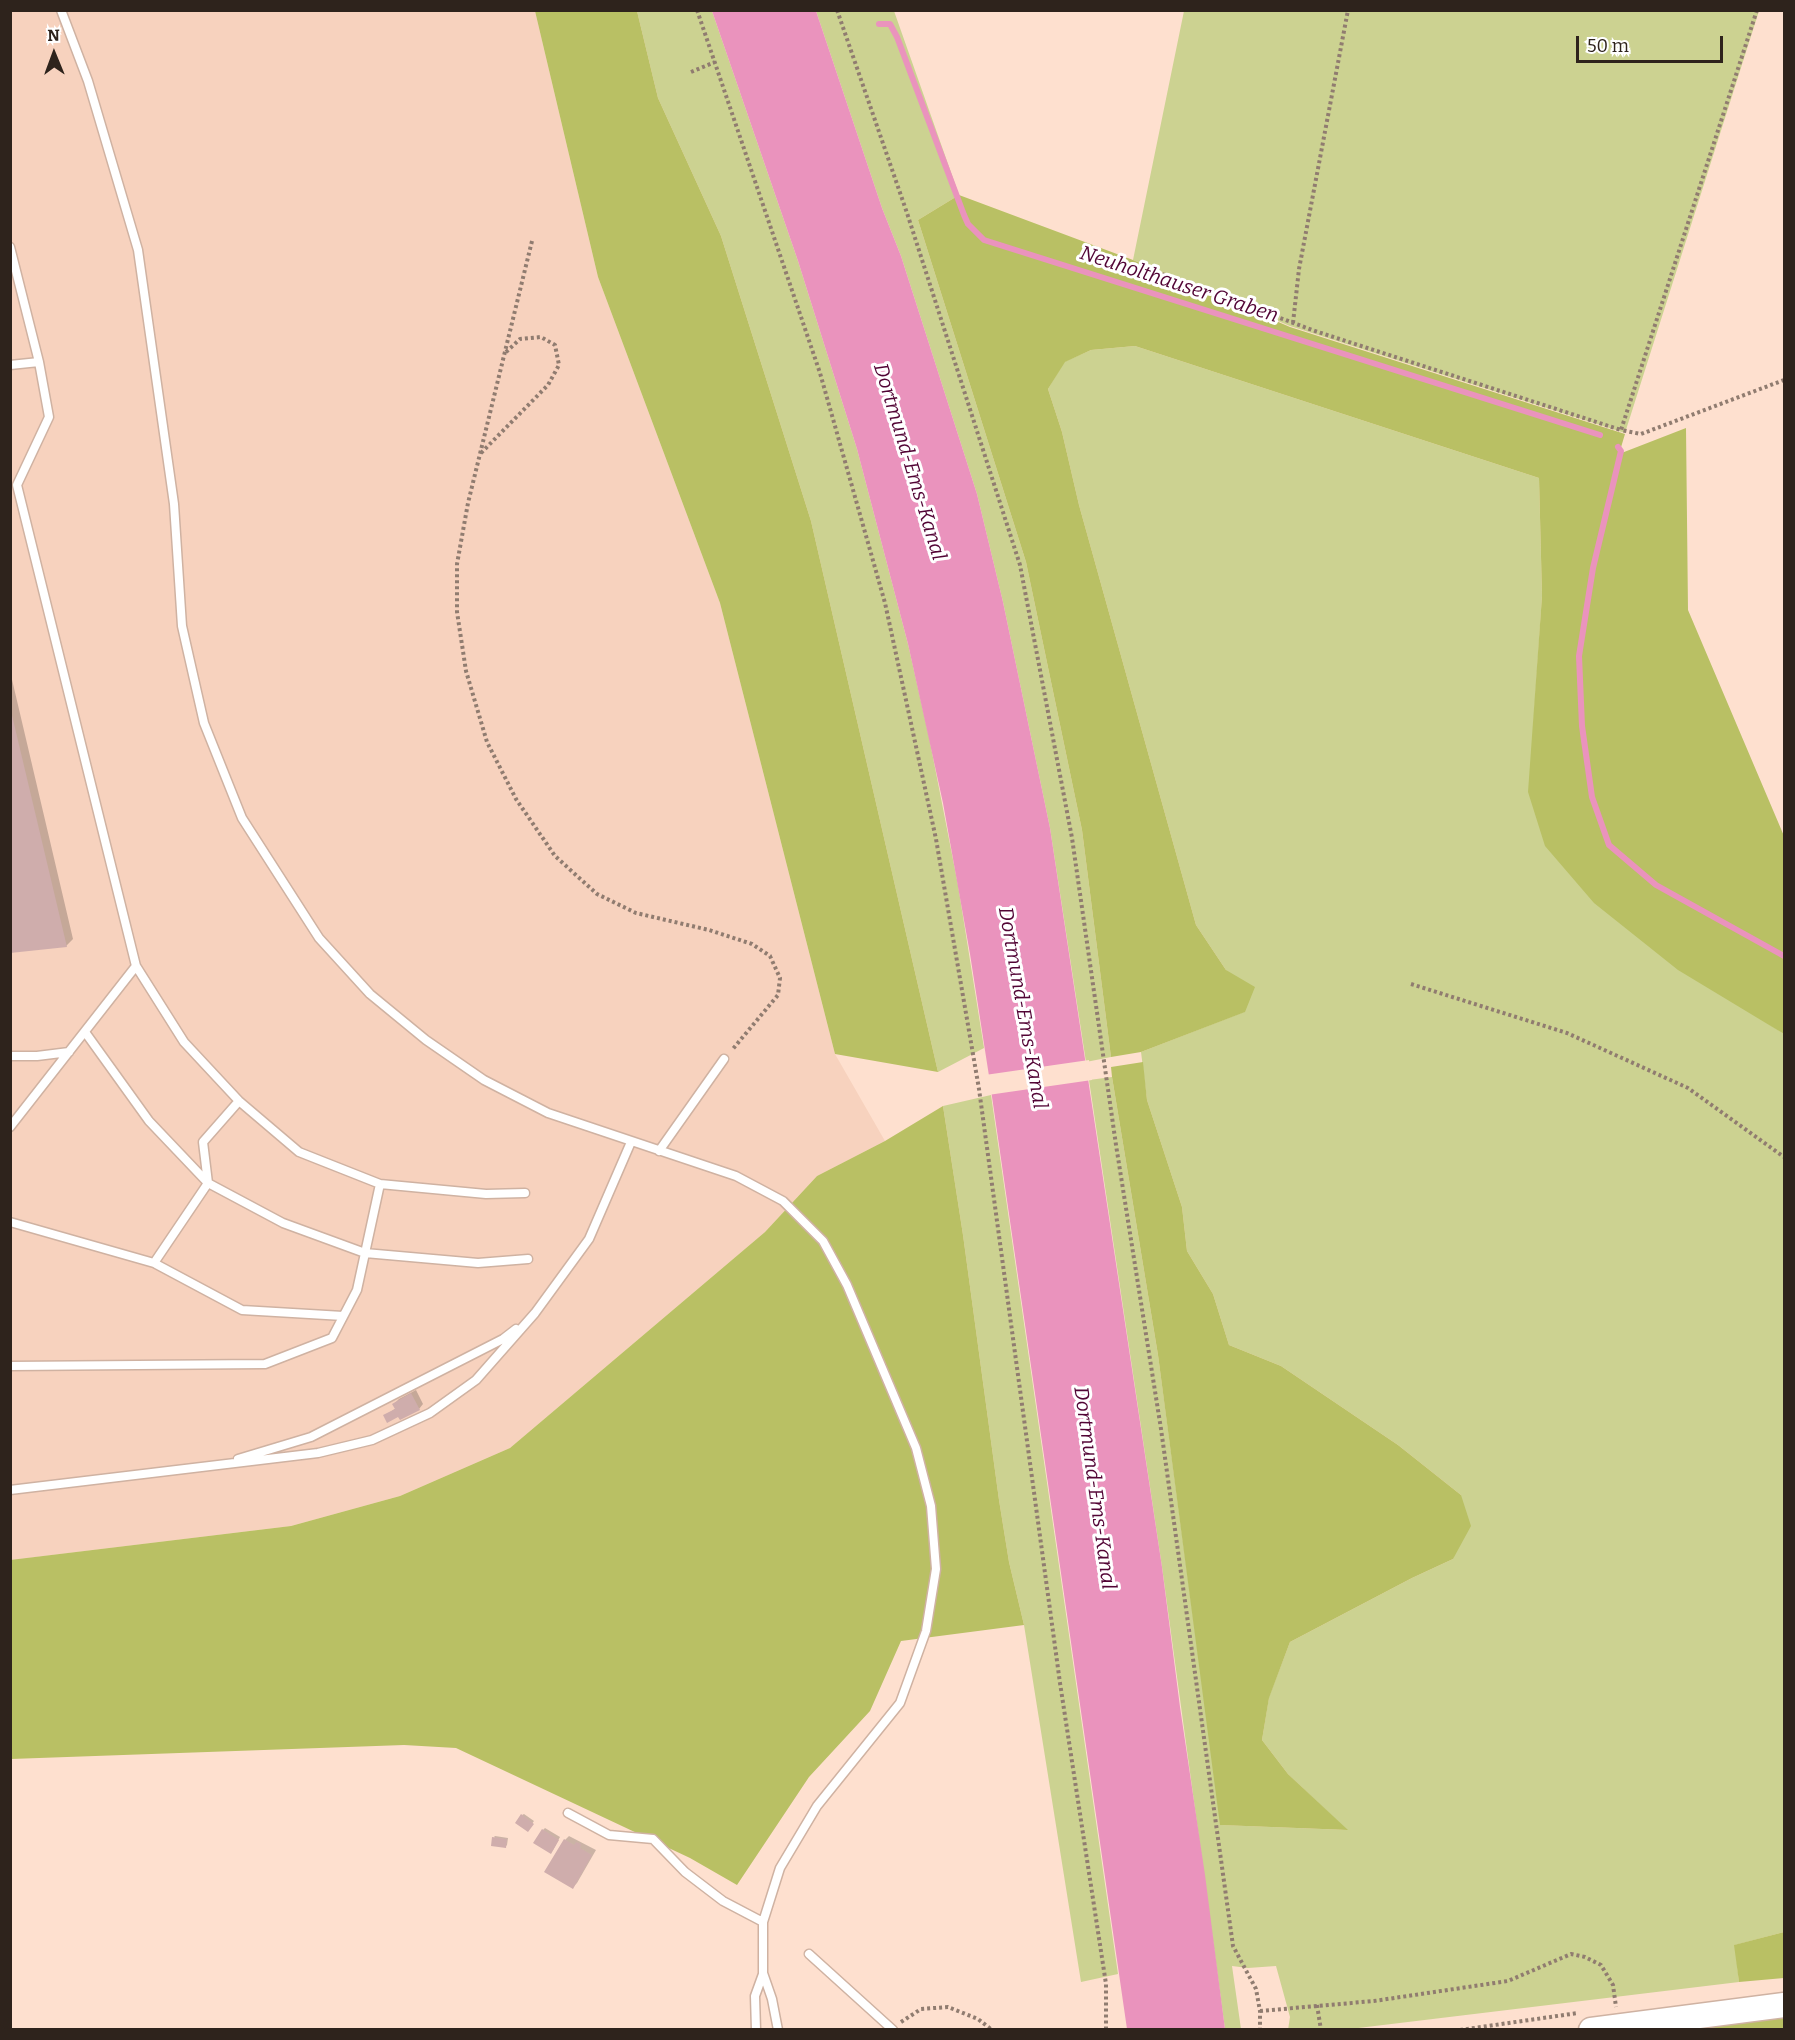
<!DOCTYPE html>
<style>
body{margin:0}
#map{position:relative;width:1795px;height:2040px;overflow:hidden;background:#fee0cf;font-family:Bitter,serif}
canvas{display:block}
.frame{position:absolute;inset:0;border:12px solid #2e231c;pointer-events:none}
.north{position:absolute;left:24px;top:24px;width:60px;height:60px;-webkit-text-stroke:4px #fff;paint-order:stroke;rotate:359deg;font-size:16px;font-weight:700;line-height:24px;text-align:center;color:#2e231c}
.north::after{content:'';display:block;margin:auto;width:21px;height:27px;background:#2e231c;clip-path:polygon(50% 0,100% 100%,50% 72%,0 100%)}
.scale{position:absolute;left:1576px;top:36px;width:147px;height:27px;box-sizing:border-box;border:3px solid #2e231c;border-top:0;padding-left:8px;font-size:18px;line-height:21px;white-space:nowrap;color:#2e231c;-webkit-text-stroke:4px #fff;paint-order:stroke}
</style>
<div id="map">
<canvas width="1795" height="2040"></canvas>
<div class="frame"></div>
<div class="north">N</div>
<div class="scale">50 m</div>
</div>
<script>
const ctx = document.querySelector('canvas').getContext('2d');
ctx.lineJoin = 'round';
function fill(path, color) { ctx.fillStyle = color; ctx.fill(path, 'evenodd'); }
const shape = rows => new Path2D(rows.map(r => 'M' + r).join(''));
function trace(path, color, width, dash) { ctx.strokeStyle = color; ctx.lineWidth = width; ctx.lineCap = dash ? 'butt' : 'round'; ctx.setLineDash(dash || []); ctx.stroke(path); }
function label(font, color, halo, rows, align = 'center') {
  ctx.font = font + ' Bitter,serif'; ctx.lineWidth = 6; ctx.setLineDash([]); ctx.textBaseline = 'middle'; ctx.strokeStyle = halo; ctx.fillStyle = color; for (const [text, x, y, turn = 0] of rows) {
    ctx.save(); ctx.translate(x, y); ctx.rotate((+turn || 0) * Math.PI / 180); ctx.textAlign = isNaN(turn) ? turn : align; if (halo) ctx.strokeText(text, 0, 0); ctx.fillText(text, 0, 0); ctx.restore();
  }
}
const built = shape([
 [10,11,535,11,598,277,720,603,835,1054,885,1141,817,1176,765,1232,510,1448,400,1496,291,1526,11,1560]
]);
const green = shape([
 [637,11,712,11,798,261,857,449,908,644,929,737,958,885,984,1048,938,1072,811,521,721,236,658,98],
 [816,11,894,11,959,195,918,220,1026,562,1082,830,1111,1057,1086,1062,1050,828,1003,602,977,494,901,256,882,208],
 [1184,11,1759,11,1625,433,1290,326,1133,260],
 [1135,346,1539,478,1542,596,1533,731,1769,1024,1784,1034,1784,1932,1735,1945,1739,1982,1350,2029,1288,2030,1290,2017,1276,1966,1248,1968,1232,1966,1241,2029,1225,2029,1162,1567,1089,1080,1112,1077,1158,1355,1221,1825,1347,1830,1288,1774,1262,1740,1269,1697,1290,1642,1412,1578,1453,1559,1461,1495,1398,1445,1281,1366,1229,1345,1213,1294,1187,1251,1182,1207,1147,1100,1141,1052,1244,1012,1226,970,1196,925,1079,505,1062,432,1048,389,1064,362,1091,350],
 [991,1095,1118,1974,1081,1982,1024,1625,1009,1562,999,1500,963,1235,943,1106]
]);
const forest = shape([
 [535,11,637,11,658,98,721,236,811,521,938,1072,835,1054,720,603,598,277],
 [959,195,1133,260,1290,327,1625,434,1619,454,1686,428,1688,610,1784,836,1784,1034,1678,970,1594,903,1545,846,1528,792,1542,596,1539,478,1135,346,1091,350,1065,362,1048,389,1062,432,1079,505,1196,925,1226,970,1255,987,1245,1012,1141,1052,1111,1057,1082,830,1026,562,918,220],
 [1143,1062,1147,1100,1182,1207,1187,1251,1213,1294,1229,1345,1281,1366,1398,1445,1461,1495,1471,1526,1453,1559,1412,1578,1290,1642,1269,1698,1262,1740,1288,1774,1348,1830,1220,1825,1158,1355,1112,1077,1111,1067],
 [943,1106,963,1235,999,1500,1009,1562,1024,1625,901,1641,870,1711,809,1777,737,1885,690,1858,456,1748,404,1745,11,1759,10,1560,291,1526,400,1496,510,1448,765,1232,817,1176,885,1141],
 [1784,1932,1784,1978,1739,1982,1734,1945],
 [1784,2018,1784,2029,1692,2029,1744,2023]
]);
const water = shape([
 [712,11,816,11,882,208,901,256,977,494,1003,602,1050,828,1162,1567,1180,1707,1205,1875,1225,2029,1127,2029,989,1076,970,954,943,803,908,644,857,449,798,261]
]);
const pier = shape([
 [1089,1060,1092,1080,988,1095,985,1075]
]);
const shadow = shape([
 [10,671,73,939,66,946,10,952],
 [416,1390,423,1404,419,1409,399,1415,385,1416,396,1408,394,1404,399,1399],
 [524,1814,534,1821,529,1828,522,1815],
 [545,1828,560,1837,553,1850,543,1830],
 [495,1836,508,1838,507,1845,505,1847,494,1837],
 [569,1836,596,1850,577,1883,573,1887,565,1840]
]);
const stream = shape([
 [879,24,890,24,897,37,964,215,968,224,984,240,1600,435],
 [1618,447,1621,451,1593,568,1579,656,1582,726,1592,797,1609,845,1656,885,1784,956]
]);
const building = shape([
 [10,711,11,711,67,947,10,953],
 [411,1393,420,1410,400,1420,398,1417,387,1423,383,1415,395,1409,392,1404],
 [521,1814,534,1824,528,1832,515,1823],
 [542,1829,559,1840,551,1854,533,1843],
 [492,1837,507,1839,506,1848,491,1846],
 [564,1839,574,1845,576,1842,581,1844,580,1848,592,1855,573,1889,544,1872]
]);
const path = shape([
 [697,10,820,373,885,603,936,839,979,1089,1060,1683,1106,1984,1106,2030],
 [837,10,907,213,1020,565,1072,838,1116,1145,1161,1429,1233,1946,1256,1989,1260,2011,1260,2030],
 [1757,10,1621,430,1641,434,1784,380],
 [691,72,715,62],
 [532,241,468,503,457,564,457,612,466,671,487,742,516,799,555,856,597,894,636,913,709,930,752,944,770,956,780,978,778,995,732,1050],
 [1151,270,1315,331,1621,430],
 [1293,323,1299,269,1348,10],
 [481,453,548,385,559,365,555,345,541,337,520,339,505,353],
 [1411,984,1567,1033,1688,1088,1784,1157],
 [1317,2005,1321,2030],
 [1260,2011,1374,2001,1508,1981,1571,1954,1585,1957,1601,1965,1613,1985,1616,2007],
 [901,2022,921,2009,948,2007,978,2019,992,2030],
 [1460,2030,1578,2013]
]);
const lane = shape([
 [61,10,88,81,138,250,174,504,182,626,204,723,242,818,319,938,370,994,426,1040,484,1080,548,1113,736,1176,783,1201,823,1241,847,1285,916,1448,931,1506,936,1569,926,1631,900,1703,817,1806,780,1868,763,1922,763,1973,772,1999,778,2030],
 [10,247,39,362,10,365],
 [39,362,49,417,17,485,136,966,184,1042,239,1101,299,1152,380,1184,486,1194,525,1193],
 [85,1032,149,1121,208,1183,283,1223,365,1253,478,1263,528,1259],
 [10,1056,37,1056,69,1052],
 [10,1127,136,966],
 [659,1151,724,1059],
 [10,1222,154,1263,242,1310,343,1316],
 [154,1263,208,1183,203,1142,239,1101],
 [10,1366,265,1364,332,1338,357,1290,380,1184],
 [238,1459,311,1437,503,1339,516,1329],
 [10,1490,318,1453,372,1440,430,1413,476,1380,535,1313,589,1239,631,1142],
 [568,1813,609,1835,653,1839,685,1872,723,1901,763,1922],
 [809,1954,893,2030],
 [756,2030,755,1996,763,1974]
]);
const secondary = shape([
 [1591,2030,1784,2005]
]);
const waterNames = [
 ["Neuholthauser Graben",1179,285,18],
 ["Dortmund-Ems-Kanal",909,462,73],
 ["Dortmund-Ems-Kanal",1022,1008,80],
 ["Dortmund-Ems-Kanal",1094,1488,82]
];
fill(built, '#f7d2be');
fill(green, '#ccd291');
fill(forest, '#b9c064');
fill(water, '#ea93bd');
fill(pier, '#fee0cf');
fill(shadow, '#0003');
trace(stream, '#ea93bd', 6);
fill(building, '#cfadac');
trace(lane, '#cfb2a2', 11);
trace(secondary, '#cfb2a2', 27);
trace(path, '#907c70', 4, [3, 3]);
trace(lane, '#fff', 8);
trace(secondary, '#fff', 24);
label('italic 20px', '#520435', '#fff', waterNames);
</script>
